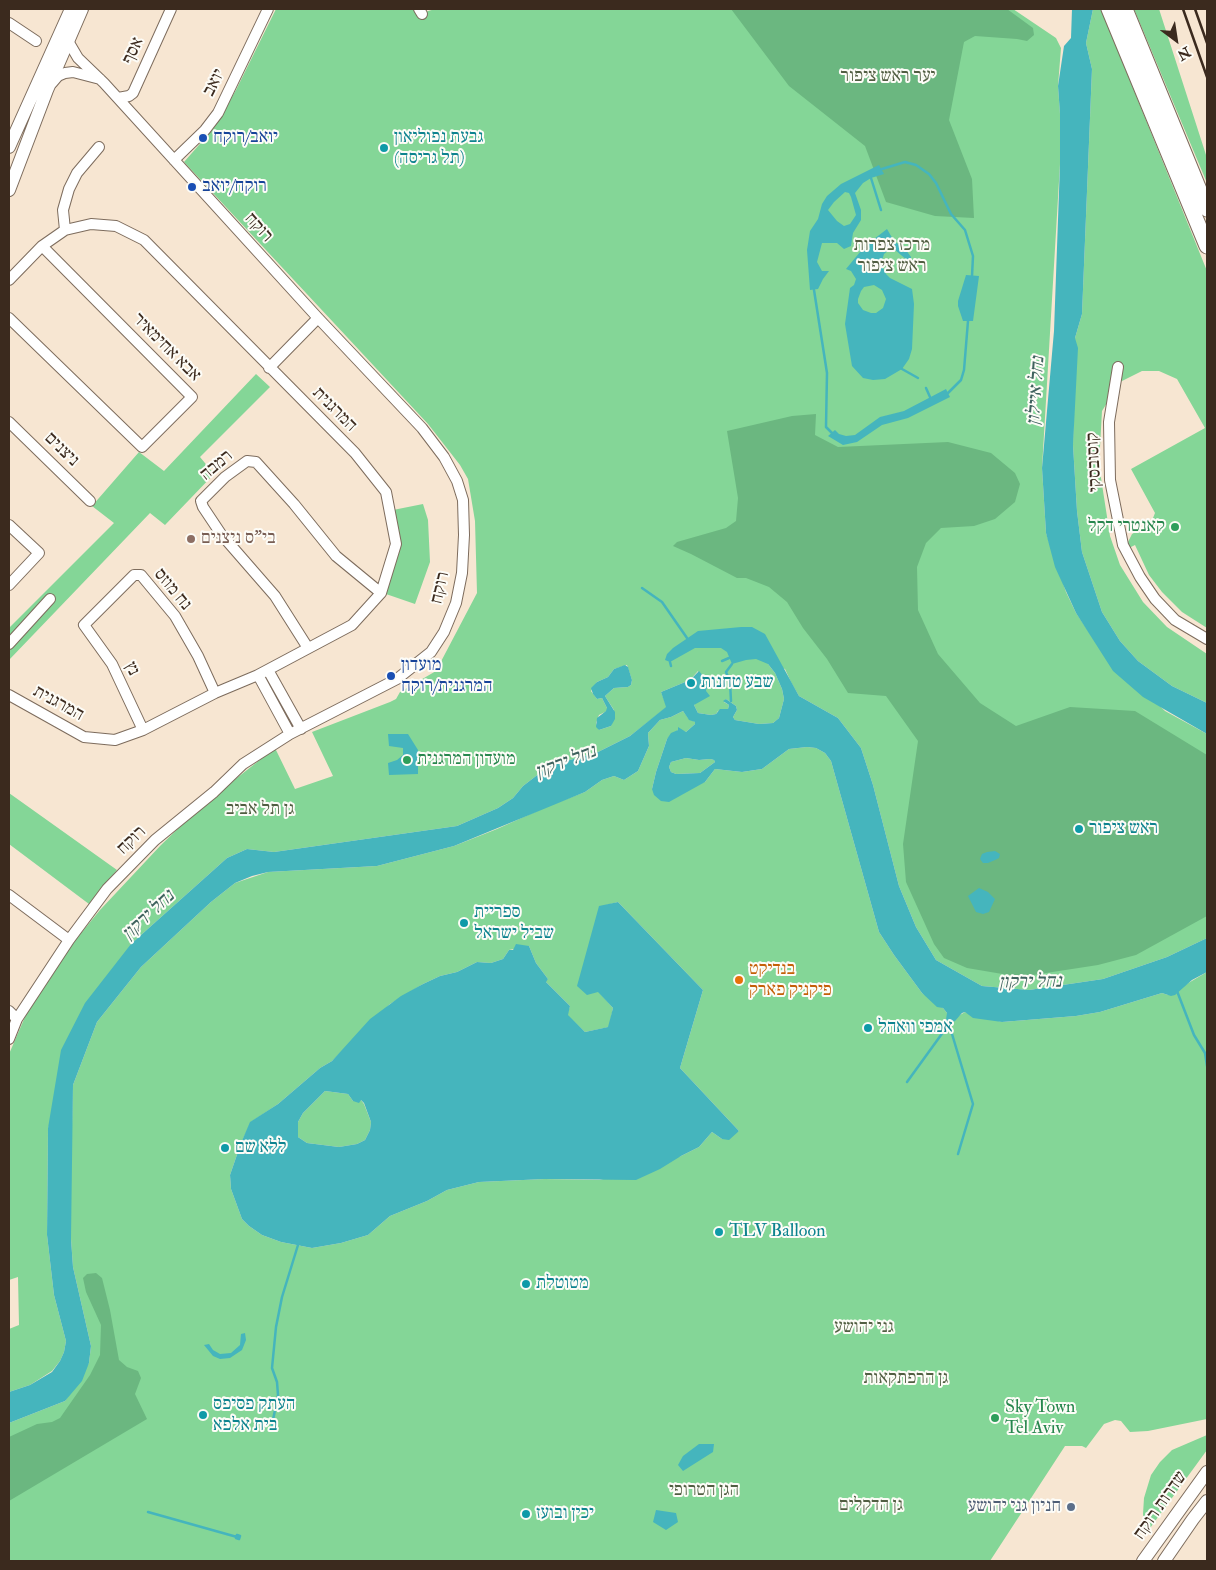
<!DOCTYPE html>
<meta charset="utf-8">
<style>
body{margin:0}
#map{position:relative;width:1216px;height:1570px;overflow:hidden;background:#f7e6d2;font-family:"IM FELL Double Pica",serif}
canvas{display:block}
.frame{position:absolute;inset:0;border:10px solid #3b2a1e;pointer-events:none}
.north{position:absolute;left:1151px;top:15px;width:50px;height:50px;-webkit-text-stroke:4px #fdfcf7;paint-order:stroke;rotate:149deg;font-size:14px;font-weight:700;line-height:20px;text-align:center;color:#3b2a1e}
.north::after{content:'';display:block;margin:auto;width:18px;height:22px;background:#3b2a1e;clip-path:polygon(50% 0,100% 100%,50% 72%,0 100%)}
</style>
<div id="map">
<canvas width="1216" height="1570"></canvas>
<div class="frame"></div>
<div class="north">N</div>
</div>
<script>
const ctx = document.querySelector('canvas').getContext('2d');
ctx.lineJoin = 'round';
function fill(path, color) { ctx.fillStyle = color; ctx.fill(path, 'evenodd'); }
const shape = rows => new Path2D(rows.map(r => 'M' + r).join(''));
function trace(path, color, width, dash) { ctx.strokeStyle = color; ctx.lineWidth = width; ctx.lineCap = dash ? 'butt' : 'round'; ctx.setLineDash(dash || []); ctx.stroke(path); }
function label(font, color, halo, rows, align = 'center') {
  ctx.font = font + ' "IM FELL Double Pica","Frank Ruhl Libre",serif'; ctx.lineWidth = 4; ctx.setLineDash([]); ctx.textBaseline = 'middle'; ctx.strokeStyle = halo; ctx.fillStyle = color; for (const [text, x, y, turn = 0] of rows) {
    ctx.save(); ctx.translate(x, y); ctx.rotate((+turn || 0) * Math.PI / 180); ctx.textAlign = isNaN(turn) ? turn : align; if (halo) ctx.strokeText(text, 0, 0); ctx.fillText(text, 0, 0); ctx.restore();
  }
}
const green = shape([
 [276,9,423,9,425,12,435,9,1013,9,1056,38,1061,48,1058,86,1060,114,1060,164,1042,468,1046,533,1066,592,1076,613,1097,644,1165,711,1207,734,1207,938,1167,957,1103,979,1029,990,982,986,936,960,916,927,899,886,873,785,861,748,838,718,799,696,791,682,785,669,768,664,775,673,782,689,784,699,779,718,773,723,759,724,735,720,733,717,737,710,736,706,726,699,724,702,729,705,728,709,718,711,716,714,711,715,698,713,694,705,706,691,707,684,698,671,690,680,661,692,667,707,630,736,598,752,549,766,523,786,513,798,498,808,457,826,274,852,247,849,227,858,131,944,48,1128,47,1235,54,1295,66,1341,64,1352,60,1361,52,1371,30,1385,9,1392,9,1329,19,1325,18,1277,9,1280,9,1054,28,1010,73,943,100,910,161,845,214,794,233,781,275,748,295,789,333,776,312,732,390,702,396,699,400,692,436,671,477,593,475,521,468,479,460,465,428,424,184,162,213,129,236,90],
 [627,665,632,680,631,685,628,687,614,688,605,696,614,710,611,726,599,730,596,723,599,715,607,711,607,708,602,698,597,699,591,691,597,682,608,677,614,669],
 [1093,9,1101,9,1207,271,1207,628,1182,612,1162,592,1149,575,1135,545,1129,548,1127,544,1132,534,1151,523,1155,513,1131,469,1205,428,1177,379,1159,371,1142,371,1120,382,1102,411,1099,465,1110,536,1120,565,1143,602,1167,627,1207,654,1207,703,1172,686,1138,661,1120,641,1102,612,1082,552,1077,511,1073,445,1075,338,1082,314,1092,69,1086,43],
 [1134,9,1159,9,1207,158,1207,183],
 [256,374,270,387,200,457,214,474,165,525,150,513,9,660,9,628,114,523,92,506,139,452,164,471],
 [423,504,428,520,430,562,415,604,386,594,401,544,393,510],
 [683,711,688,718,695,722,695,724,686,732,678,730,667,739,656,772,652,789,705,782,715,769,742,772,762,769,789,749,807,747,816,748,825,753,831,761,879,932,894,955,922,993,943,1008,947,1013,948,1017,945,1024,965,1012,1002,1022,1076,1016,1100,1012,1162,993,1168,995,1207,972,1207,1419,1148,1431,1130,1432,1121,1421,1115,1420,1104,1424,1086,1448,1082,1446,1065,1446,990,1561,9,1561,9,1423,65,1401,89,1363,91,1346,73,1267,71,1239,71,1165,73,1085,97,1022,141,967,211,902,235,883,268,872,377,866,454,846,497,829,546,807,585,792,602,780,614,776,624,780,638,771,649,746,648,733,660,720,671,717],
 [618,902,703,990,680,1068,739,1131,722,1139,712,1132,699,1147,681,1156,600,1180,545,1179,479,1182,447,1190,427,1201,390,1216,368,1235,341,1243,312,1248,281,1242,262,1235,249,1226,242,1219,231,1189,230,1175,241,1143,251,1122,278,1104,320,1068,332,1061,390,1004,423,984,440,976,457,972,477,962,491,963,503,959,509,950,529,946,536,963,548,979,545,981,570,1006,567,1015,585,1032,609,1027,613,1008,598,991,599,907],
 [686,758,699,760,710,759,714,760,715,762,700,773,676,774,671,772,669,767,671,762],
 [9,793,117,870,89,904,9,844],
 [325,1091,348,1094,353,1101,361,1100,364,1104,371,1122,370,1130,365,1140,357,1144,339,1147,307,1143,298,1137,298,1122,303,1113],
 [1207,1435,1207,1450,1145,1535,1143,1514,1144,1498,1151,1475,1160,1462,1172,1450]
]);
const forest = shape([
 [731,9,1007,9,1033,28,1034,35,1027,41,1017,39,975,36,964,42,949,120,972,179,974,218,935,216,886,202,865,146,789,86],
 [816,414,815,435,838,447,948,442,991,453,1015,473,1020,484,1015,502,995,519,974,526,941,528,926,543,917,567,918,610,938,654,980,703,1016,726,1070,707,1135,711,1207,755,1207,916,1136,955,1098,965,1020,977,967,968,944,958,934,944,906,882,903,844,918,741,886,696,848,693,827,659,803,628,787,602,769,587,746,578,737,578,691,554,673,546,677,542,726,528,736,521,738,498,727,431,792,416],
 [96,1273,102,1278,110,1310,119,1360,127,1367,138,1371,141,1378,135,1394,147,1419,9,1501,9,1437,37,1424,52,1422,60,1418,90,1375,100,1355,101,1325,86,1292,83,1278,87,1274]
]);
const water = shape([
 [1072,9,1093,9,1086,43,1092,69,1082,314,1075,338,1078,348,1073,445,1077,511,1082,552,1102,612,1120,641,1138,661,1172,686,1207,703,1207,734,1143,697,1113,671,1076,613,1055,567,1046,533,1042,468,1054,331,1060,164,1060,114,1058,86,1064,46,1071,38],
 [879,165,884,174,871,178,863,183,855,193,861,210,861,220,853,233,851,246,844,249,837,243,822,243,817,262,822,271,829,271,823,279,818,289,810,290,807,250,810,231,818,219,822,204,827,196,841,184],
 [845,192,849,193,851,197,856,215,850,224,844,226,837,221,828,210,834,202],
 [887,229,894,241,906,250,911,257,911,260,908,261,894,249,889,250,884,254,881,264,886,274,890,278,912,289,914,304,912,349,909,359,902,369,885,379,873,380,863,378,852,366,845,324,850,288,854,285,856,279,851,271,846,269,865,246],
 [874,285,882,290,886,299,883,308,876,313,871,313,863,310,858,303,858,299,861,291,864,287],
 [966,275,979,276,973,321,963,321,958,306,958,301],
 [946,389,950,397,908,418,882,425,857,442,843,445,828,436,835,430,839,434,846,436,855,435,880,417,904,411],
 [741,627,752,627,765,634,799,696,838,718,861,748,873,785,899,886,916,927,936,960,982,986,1029,990,1103,979,1167,957,1207,938,1207,972,1192,980,1175,995,1171,996,1162,993,1100,1012,1076,1016,1002,1022,973,1018,965,1012,962,1013,955,1021,945,1026,947,1013,943,1008,937,1007,922,993,894,955,879,932,831,761,825,753,816,748,807,747,789,749,762,769,742,772,715,769,705,782,669,802,661,801,654,795,652,789,656,772,667,739,671,733,678,730,678,727,686,732,695,724,695,722,689,720,683,711,671,717,660,720,648,733,649,746,638,771,624,780,614,776,602,780,585,792,454,846,377,866,268,872,252,876,235,883,211,902,141,967,97,1022,73,1085,71,1239,73,1267,91,1346,89,1363,82,1381,65,1401,9,1423,9,1392,30,1385,52,1372,60,1361,64,1352,66,1341,54,1295,47,1235,48,1128,61,1050,85,1003,131,944,227,858,247,849,274,852,457,826,498,808,513,798,523,786,549,766,598,752,630,736,666,707,661,692,690,680,699,671,705,678,708,685,706,691,710,696,694,705,698,713,711,715,716,714,720,709,728,709,729,705,723,701,726,699,736,706,737,710,733,717,735,720,759,724,773,723,779,718,784,699,782,689,775,673,768,664,756,659,746,660,732,664,727,652,721,648,695,648,670,662,665,660,667,654,673,648,698,631],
 [686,758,699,760,710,759,714,760,715,762,700,773,676,774,671,772,669,767,671,762],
 [625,665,628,667,632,680,631,685,628,687,614,688,605,696,615,712,615,719,611,726,599,730,596,727,597,718,606,711,607,708,602,698,597,699,593,694,591,688,597,682,608,677,614,669],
 [388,734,408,734,418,750,418,774,389,775,388,763,397,760,403,755,403,748,389,746],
 [995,851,1000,854,999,858,995,860,988,863,983,863,980,859,982,854,987,852],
 [979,888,988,892,995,899,989,912,983,914,976,912,968,896],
 [618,902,703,990,680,1068,739,1131,729,1140,722,1139,712,1132,699,1147,681,1156,660,1169,636,1180,545,1179,479,1182,447,1190,427,1201,390,1216,368,1235,341,1243,312,1248,281,1242,262,1235,249,1226,242,1219,231,1189,230,1175,241,1143,250,1122,278,1104,320,1068,332,1061,370,1019,401,996,423,984,440,976,457,972,477,962,491,963,503,959,509,950,513,950,516,944,529,946,536,963,548,979,546,982,570,1006,568,1015,585,1032,608,1027,613,1008,598,992,587,995,577,986,599,906],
 [325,1091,348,1094,353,1101,359,1103,361,1100,364,1103,371,1122,370,1130,365,1140,357,1144,339,1147,307,1143,298,1137,298,1122,303,1113],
 [245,1333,246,1340,242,1350,230,1358,220,1359,213,1356,204,1345,209,1344,213,1350,220,1354,231,1353,240,1345,241,1334],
 [699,1444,714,1444,713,1452,683,1471,678,1465,683,1456],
 [656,1510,676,1513,678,1522,666,1530,653,1522]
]);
const stream = shape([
 [882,169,905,162,916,165,929,174,936,183,951,214,965,230,973,256,972,276],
 [871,178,881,210],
 [814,290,827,373,826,427,832,433],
 [902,369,918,378],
 [926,388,930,397],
 [948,393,961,380,964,370,968,321],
 [642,588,662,602,687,638],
 [722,661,729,658],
 [670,662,671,666],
 [731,701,730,682,726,672,732,664],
 [1177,991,1194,1035,1205,1053,1207,1066],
 [949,1024,973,1104,958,1154],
 [907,1082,949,1024],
 [271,1430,278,1395,277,1382,272,1368,276,1327,282,1297,298,1245],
 [148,1512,237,1537],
 [237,1535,240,1536,239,1539,236,1538,237,1535]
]);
const minor = shape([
 [419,9,422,14],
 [9,23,36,41],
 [52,83,58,76,65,73,73,72,100,79],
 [118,98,129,96,133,93,171,9],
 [174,160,205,130,218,113,268,9],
 [65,230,63,210,69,189,77,173,99,147],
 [9,280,42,246,65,230,91,224,116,226,144,240,355,453,386,492,396,544,381,593,352,625,258,675,215,693,143,730,115,740,84,737,9,695],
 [9,318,142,447,192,397,42,246],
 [1118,367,1109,422,1110,480,1123,545,1140,577,1155,599,1175,620,1207,639],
 [269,368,318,318],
 [9,422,90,501],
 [9,525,39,553,9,585],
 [9,644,50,599],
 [308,648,275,596,221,534,203,507,201,501,225,477,247,461,256,462,294,504,336,556,381,593],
 [268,670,301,729],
 [258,675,290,734],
 [143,730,112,664,84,625,134,575,141,575,175,616,198,656,215,693],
 [9,895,69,940],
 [9,1011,17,1019],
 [9,1039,17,1019,69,940,107,889,155,840,214,792,243,764,290,734,397,679,431,652,444,632,456,603,462,573,464,535,463,500,457,481,444,457,422,428,318,318,104,83,78,58,68,41]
]);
const major = shape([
 [9,147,71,9],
 [9,190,47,90,82,9],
 [1143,1561,1207,1472],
 [1164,1561,1193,1519,1207,1501]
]);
const highway = shape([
 [1109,9,1207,246],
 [1125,9,1207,209]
]);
const rail = shape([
 [1183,9,1207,77],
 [1195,9,1207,43]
]);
const markers = [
 [203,138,5,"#1a4fb4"],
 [384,148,5,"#0f9aa8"],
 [192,187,5,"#1a4fb4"],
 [1175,527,5,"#2e9e5b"],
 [191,539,5,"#8d6e63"],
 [391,676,5,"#1a4fb4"],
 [691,683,5,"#0f9aa8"],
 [407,760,5,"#2e9e5b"],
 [1079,829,5,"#0f9aa8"],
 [464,923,5,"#0f9aa8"],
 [739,980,5,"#e8710a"],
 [868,1028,5,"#0f9aa8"],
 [225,1148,5,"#0f9aa8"],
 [719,1232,5,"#0f9aa8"],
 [526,1284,5,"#0f9aa8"],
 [203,1415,5,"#0f9aa8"],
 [995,1418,5,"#2e9e5b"],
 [1071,1507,5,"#5c6f8a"],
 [526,1514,5,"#0f9aa8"]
];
const streetNames = [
 ["אסף",134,51,-65],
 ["יואב",215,83,-63],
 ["רוקח",258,228,48],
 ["אבא אחימאיר",166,348,45],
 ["המרגנית",334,410,45],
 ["ניצנים",61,450,44],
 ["קוסובסקי",1095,462,-93],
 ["רמבה",217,466,-40],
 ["רוקח",441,588,-77],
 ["נח מוזס",172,590,50],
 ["נץ",131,669,64],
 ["המרגנית",58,704,29],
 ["רוקח",132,841,-44],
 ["שדרות רוקח",1161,1506,-55]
];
const parkNames = [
 ["יער ראש ציפור",888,77],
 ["מרכז צפרות",892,246],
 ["ראש ציפור",892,267],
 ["גן תל אביב",260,810],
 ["גני יהושע",864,1328],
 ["גן הרפתקאות",906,1379],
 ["הגן הטרופי",704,1491],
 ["גן הדקלים",871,1506]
];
const transitNames = [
 ["יואב/רוקח",213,138],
 ["רוקח/יואב",202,187],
 ["מועדון",401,666],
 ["המרגנית/רוקח",401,687]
];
const cultureNames = [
 ["גבעת נפוליאון",394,138],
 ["(תל גריסה)",394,159],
 ["שבע טחנות",701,683],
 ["ראש ציפור",1089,829],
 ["ספריית",474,913],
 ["שביל ישראל",474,934],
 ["אמפי וואהל",878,1028],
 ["ללא שם",235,1148],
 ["TLV Balloon",729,1232],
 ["מטוטלת",536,1284],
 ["העתק פסיפס",213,1405],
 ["בית אלפא",213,1426],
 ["יכין ובועז",536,1514]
];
const leisureNames = [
 ["קאנטרי דקל",1165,527,"right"],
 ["מועדון המרגנית",417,760],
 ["Sky Town",1005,1408],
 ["Tel Aviv",1005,1429]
];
const educationNames = [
 ["בי\"ס ניצנים",201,539]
];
const foodNames = [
 ["בנדיקט",749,970],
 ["פיקניק פארק",749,991]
];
const serviceNames = [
 ["חניון גני יהושע",1061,1507]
];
const waterNames = [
 ["נחל איילון",1037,391,-86],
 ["נחל ירקון",566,763,-21],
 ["נחל ירקון",149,916,-43],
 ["נחל ירקון",1030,983,-1]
];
fill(green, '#84d697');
fill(forest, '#6bb780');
fill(water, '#45b5bd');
trace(stream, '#45b5bd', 2.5);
trace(minor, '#7d6c5d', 12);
trace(major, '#7d6c5d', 14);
trace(highway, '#7d6c5d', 17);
trace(minor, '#fff', 10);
trace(major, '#fff', 12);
trace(highway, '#fff', 15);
trace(rail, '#3b2a1e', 2.5);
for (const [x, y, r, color] of markers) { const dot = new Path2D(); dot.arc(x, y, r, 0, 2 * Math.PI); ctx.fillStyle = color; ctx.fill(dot); trace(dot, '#fdfcf7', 2); }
label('18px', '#3b2a1e', '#fdfcf7', streetNames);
label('18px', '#515e42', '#fdfcf7', parkNames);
label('18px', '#164399', '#fdfcf7', transitNames, 'left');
label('18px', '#0d838f', '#fdfcf7', cultureNames, 'left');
label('18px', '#27864d', '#fdfcf7', leisureNames, 'left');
label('18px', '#785e54', '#fdfcf7', educationNames, 'left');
label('18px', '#c56008', '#fdfcf7', foodNames, 'left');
label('18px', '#4e5e75', '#fdfcf7', serviceNames, 'right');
label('italic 19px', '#3f625e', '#fdfcf7', waterNames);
</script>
